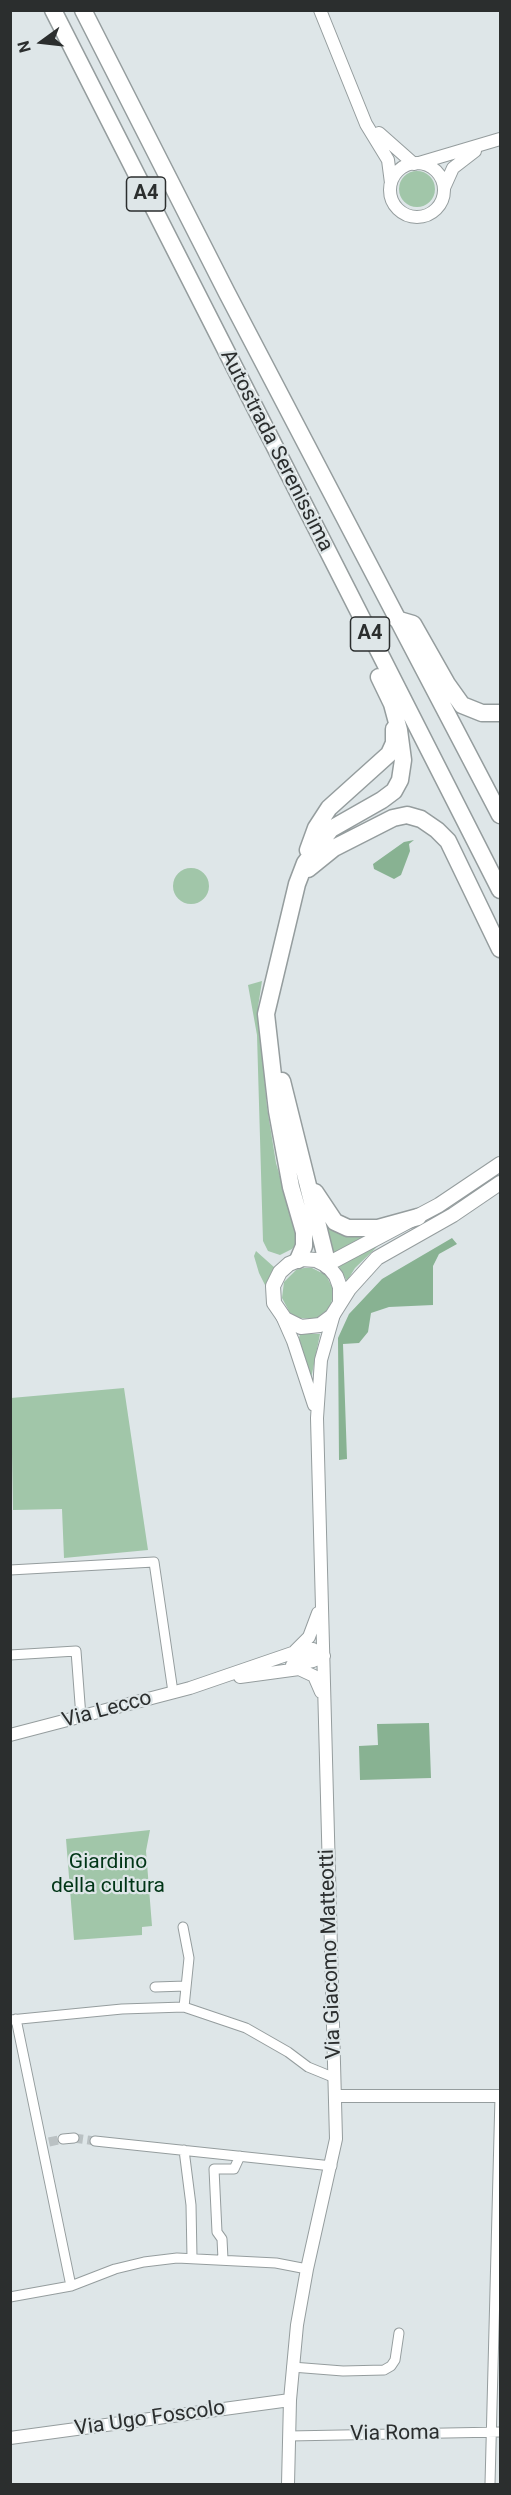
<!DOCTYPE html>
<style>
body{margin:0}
#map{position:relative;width:511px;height:2495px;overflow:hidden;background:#dee6e8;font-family:Roboto,sans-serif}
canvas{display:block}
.frame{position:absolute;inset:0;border:12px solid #2b2e2e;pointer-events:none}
.north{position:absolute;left:12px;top:12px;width:60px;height:60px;-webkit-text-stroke:4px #dee6e8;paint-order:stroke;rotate:255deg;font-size:16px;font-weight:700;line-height:24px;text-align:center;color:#2b2e2e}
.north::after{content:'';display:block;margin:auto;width:21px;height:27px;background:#2b2e2e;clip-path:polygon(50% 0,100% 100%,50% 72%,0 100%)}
</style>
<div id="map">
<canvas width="511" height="2495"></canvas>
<div class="frame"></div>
<div class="north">N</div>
</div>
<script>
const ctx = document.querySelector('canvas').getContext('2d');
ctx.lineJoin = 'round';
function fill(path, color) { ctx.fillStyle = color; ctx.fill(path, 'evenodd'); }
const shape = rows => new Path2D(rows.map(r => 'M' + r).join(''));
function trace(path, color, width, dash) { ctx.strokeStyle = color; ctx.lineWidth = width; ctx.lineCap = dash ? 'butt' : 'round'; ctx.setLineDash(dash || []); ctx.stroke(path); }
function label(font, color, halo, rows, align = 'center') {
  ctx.font = font + ' Roboto,sans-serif'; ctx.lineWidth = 4.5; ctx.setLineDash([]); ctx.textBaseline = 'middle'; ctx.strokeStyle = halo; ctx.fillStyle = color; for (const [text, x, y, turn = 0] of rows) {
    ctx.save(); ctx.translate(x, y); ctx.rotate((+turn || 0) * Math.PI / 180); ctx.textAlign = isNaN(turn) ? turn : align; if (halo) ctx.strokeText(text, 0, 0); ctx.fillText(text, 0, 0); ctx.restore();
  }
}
const green = shape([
 '399 189a18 18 0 1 1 36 0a18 18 0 1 1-36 0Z',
 '173 886a18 18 0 1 1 36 0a18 18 0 1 1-36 0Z',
 [262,981,258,1007,267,1107,276,1163,297,1233,296,1244,292,1249,280,1255,268,1251,263,1241,257,1035,248,985],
 [320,1215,344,1234,371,1236,333,1257],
 [381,1243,355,1268,347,1281,338,1265],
 [256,1251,275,1268,266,1287,259,1273,254,1256],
 [304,1268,312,1268,326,1275,334,1291,330,1308,315,1319,298,1318,290,1313,282,1298,284,1282,296,1270],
 [300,1334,320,1334,311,1379,299,1338],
 [124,1388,148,1550,64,1558,62,1509,13,1510,11,1398],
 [150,1830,146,1851,152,1926,142,1927,142,1935,74,1940,66,1839]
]);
const forest = shape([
 [414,840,409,844,410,851,401,875,394,879,374,869,373,864,404,842],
 [452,1238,457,1244,439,1254,433,1266,433,1305,389,1307,371,1313,368,1332,359,1343,343,1344,347,1459,339,1460,338,1338,349,1314,382,1279],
 [429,1723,431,1778,360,1780,359,1746,378,1745,377,1724]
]);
const streetTunnel = shape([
 [74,2138,95,2141],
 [49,2142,63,2139]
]);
const street = shape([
 [10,1570,154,1562,173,1692],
 [10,1655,76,1651,81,1717],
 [183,1927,189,1958,184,2007],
 [155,1987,186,1986],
 [16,2019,71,2286],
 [10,2020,122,2009,184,2007,246,2028,288,2052,308,2067,335,2078],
 [63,2139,74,2138],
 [95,2141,332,2166],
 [184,2150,191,2205,192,2257],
 [223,2259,222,2239,217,2232,214,2169,234,2169,240,2156],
 [10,2297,71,2286,115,2269,144,2262,177,2258,276,2263,307,2269],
 [292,2367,343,2371,384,2370,391,2366,395,2360,399,2333],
 [289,2436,500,2432],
 [490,2484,500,2096]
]);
const secondary = shape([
 [320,10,366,124,388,160,391,183],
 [379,133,414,164],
 [419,163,500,139],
 '390 190a27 27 0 1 1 54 0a27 27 0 1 1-54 0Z',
 [444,188,453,168,475,151],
 [282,1316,293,1341,314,1405],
 [295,1651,309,1637,318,1613],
 [292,1665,313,1661,324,1656],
 [240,1677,299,1669,314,1676,321,1692],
 [10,1735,190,1688,295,1652,313,1649,324,1656],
 [336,2096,500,2096],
 [10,2438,290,2400],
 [288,2484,290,2400,297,2325,307,2269,336,2139,317,1418,321,1360,334,1314]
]);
const primary = shape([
 [326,1265,439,1205,500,1164],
 [340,1301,340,1287,336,1276,328,1266,316,1260,301,1259,289,1264,280,1272,273,1286,274,1303,285,1319,301,1327,320,1325,332,1316,349,1289,377,1258,453,1215,500,1183]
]);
const highway = shape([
 [53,10,500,890],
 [83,10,227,293,500,815],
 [396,619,413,624,447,684,462,705,482,713,500,713],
 [308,850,316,828,329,808,389,754,394,743,394,729],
 [308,869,334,848,393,818,407,815,421,819,437,830,448,841,500,949],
 [282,1081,328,1266],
 [315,1192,335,1222,348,1228,378,1228,418,1217],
 [298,1260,304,1246,304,1232,291,1187,277,1111,266,1014,297,884,305,863,331,829,382,800,394,791,400,780,403,760,399,730,392,704,379,677]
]);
const shields = [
 [146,194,39],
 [370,634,39]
];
const shieldNames = [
 ["A4",146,194],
 ["A4",370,634]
];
const streetNames = [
 ["Autostrada Serenissima",276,451,63],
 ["Via Lecco",107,1710,-15],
 ["Via Giacomo Matteotti",331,1954,-92],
 ["Via Ugo Foscolo",150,2419,-8],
 ["Via Roma",395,2434,-1]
];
const parkNames = [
 ["Giardino",108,1863],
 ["della cultura",108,1887]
];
fill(green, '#a1c6a9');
fill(forest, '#88b292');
trace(streetTunnel, '#bac1c3', 9, [9, 4.5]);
trace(street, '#959d9e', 11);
trace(secondary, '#959d9e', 14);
trace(primary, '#959d9e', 16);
trace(highway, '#959d9e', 19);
trace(street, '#fff', 9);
trace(secondary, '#fff', 12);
trace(primary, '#fff', 14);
trace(highway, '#fff', 16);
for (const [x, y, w] of shields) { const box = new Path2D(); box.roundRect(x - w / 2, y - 17, w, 34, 4.5); ctx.fillStyle = '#dee6e8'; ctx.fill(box); trace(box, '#2b2e2e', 1.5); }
label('bold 20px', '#2b2e2e', null, shieldNames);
label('21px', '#2b2e2e', '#dee6e8', streetNames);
label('21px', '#003516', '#dee6e8', parkNames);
</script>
